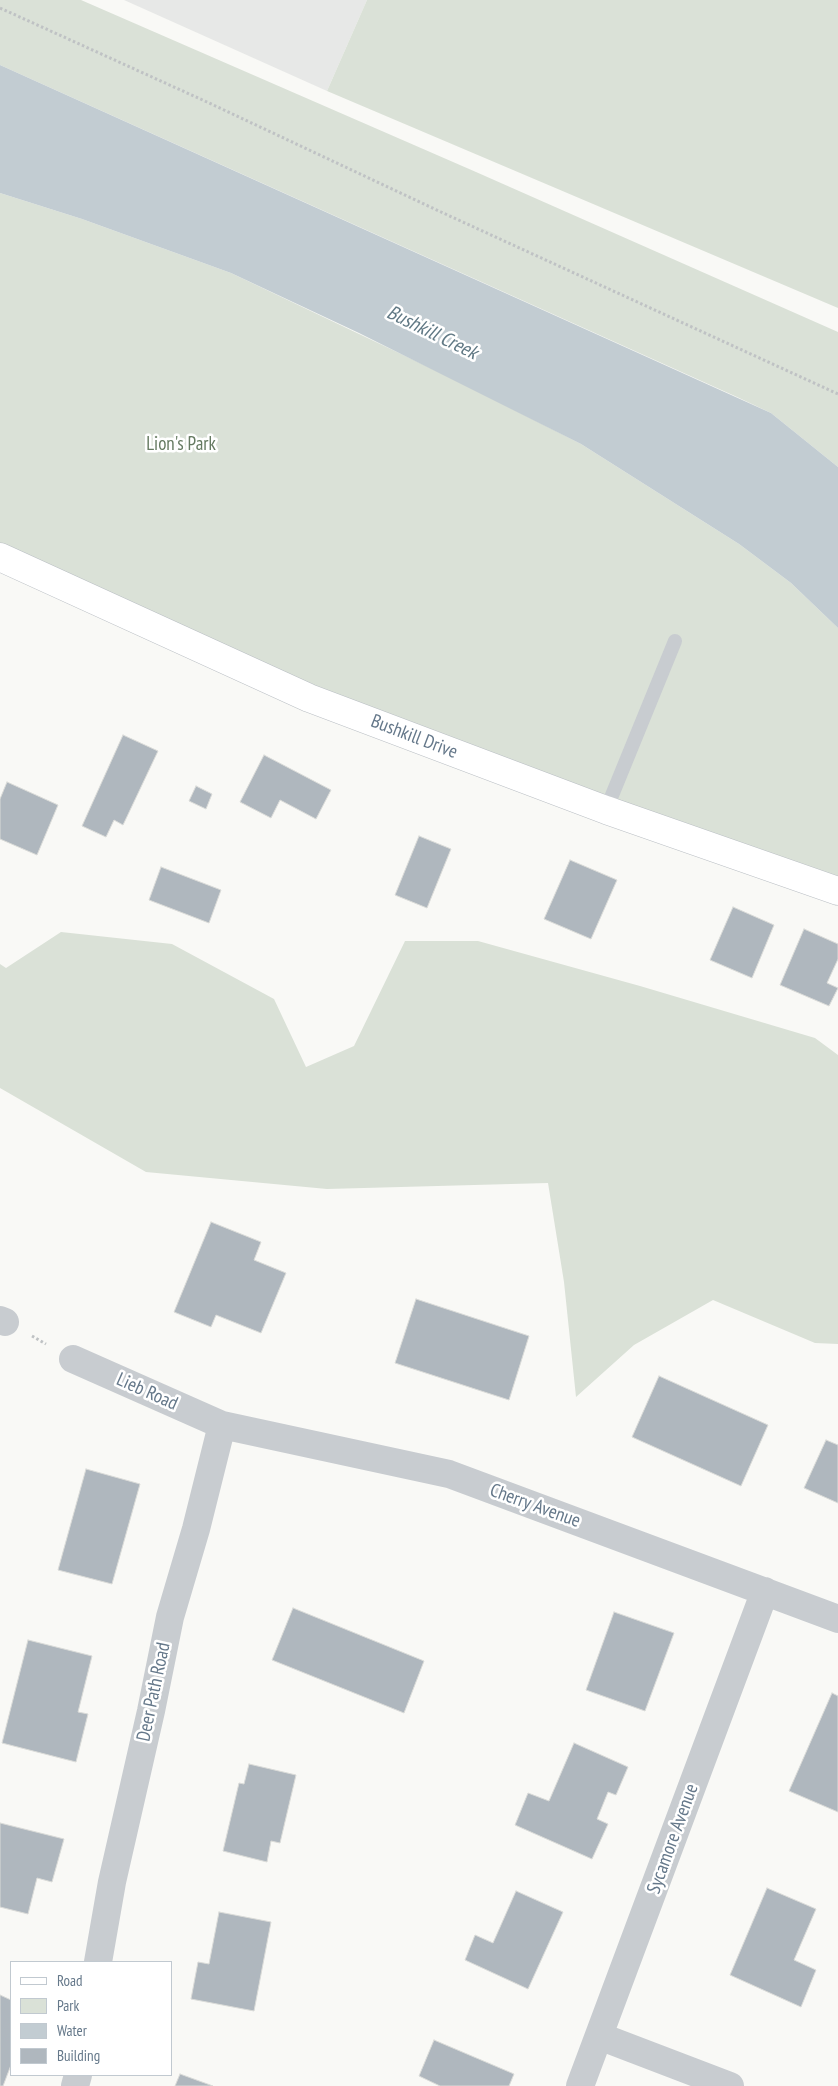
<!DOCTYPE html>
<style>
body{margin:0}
#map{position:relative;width:838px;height:2086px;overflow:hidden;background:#f9f9f6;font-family:"PT Sans Narrow",sans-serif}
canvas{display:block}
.legend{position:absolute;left:10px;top:1961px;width:162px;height:115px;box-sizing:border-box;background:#fff;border:1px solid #c1c9d0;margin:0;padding:6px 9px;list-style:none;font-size:15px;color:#65788a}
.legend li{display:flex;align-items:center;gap:10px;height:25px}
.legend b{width:25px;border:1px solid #c1c9d0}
</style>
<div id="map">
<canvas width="838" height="2086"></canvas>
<ul class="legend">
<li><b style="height:6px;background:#fff"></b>Road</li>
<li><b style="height:14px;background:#dae1d7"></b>Park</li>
<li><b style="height:14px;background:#c2ccd2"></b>Water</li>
<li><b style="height:14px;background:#afb7be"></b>Building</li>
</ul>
</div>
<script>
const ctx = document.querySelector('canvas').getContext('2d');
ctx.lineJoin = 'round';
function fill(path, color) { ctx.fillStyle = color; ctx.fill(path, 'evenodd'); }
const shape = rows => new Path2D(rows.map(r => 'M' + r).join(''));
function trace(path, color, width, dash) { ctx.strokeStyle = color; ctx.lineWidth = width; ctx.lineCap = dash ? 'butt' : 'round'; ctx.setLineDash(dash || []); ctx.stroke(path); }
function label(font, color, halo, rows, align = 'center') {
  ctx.font = font + ' "PT Sans Narrow",sans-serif'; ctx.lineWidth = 5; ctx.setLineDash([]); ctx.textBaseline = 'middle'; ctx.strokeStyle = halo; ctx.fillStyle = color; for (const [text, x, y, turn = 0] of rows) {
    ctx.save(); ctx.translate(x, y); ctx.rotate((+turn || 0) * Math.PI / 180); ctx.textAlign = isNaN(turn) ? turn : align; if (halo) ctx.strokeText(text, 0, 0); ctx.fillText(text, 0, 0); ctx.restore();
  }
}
const built = shape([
 [124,0,367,0,327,91]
]);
const green = shape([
 [0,0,81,0,476,172,838,332,838,467,771,413,737,397,0,65],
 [367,0,838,0,838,308,327,91],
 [0,193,82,219,231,273,462,383,581,444,739,544,791,583,838,628,838,891,606,810,0,557],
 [61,932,172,944,274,999,306,1067,354,1046,405,941,478,941,640,986,815,1038,838,1055,838,1344,815,1343,713,1300,634,1345,576,1397,564,1282,548,1183,327,1189,146,1172,0,1088,0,964,6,968]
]);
const water = shape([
 [0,65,771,413,838,467,838,628,791,583,739,544,581,444,359,333,231,273,82,219,0,193]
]);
const building = shape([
 [123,735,158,751,123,825,114,820,106,837,82,826,123,735],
 [264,755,331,790,316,819,280,800,271,818,240,802,264,755],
 [7,782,58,805,37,855,0,839,0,799,7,782],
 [196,786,212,794,206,809,189,801,196,786],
 [419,836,451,849,427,908,395,895,419,836],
 [570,860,617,880,591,939,544,919,570,860],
 [161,867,221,890,209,923,149,900,161,867],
 [733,907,774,925,752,978,710,960,733,907],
 [804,929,838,944,838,959,827,983,838,988,829,1006,780,985,804,929],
 [211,1222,261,1242,254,1260,286,1273,261,1333,216,1315,211,1327,174,1312,211,1222],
 [416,1299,529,1336,509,1400,395,1363,416,1299],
 [659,1376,768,1425,741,1486,632,1437,659,1376],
 [826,1440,838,1445,838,1503,804,1488,826,1440],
 [86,1469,140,1484,112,1584,58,1570,86,1469],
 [293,1608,424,1661,404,1713,272,1660,293,1608],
 [614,1612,674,1633,645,1711,586,1690,614,1612],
 [28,1640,92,1656,78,1712,88,1714,76,1762,2,1743,28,1640],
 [832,1693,838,1696,838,1812,789,1791,832,1693],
 [574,1743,628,1767,616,1795,608,1792,597,1819,608,1824,592,1859,515,1825,528,1793,549,1801,574,1743],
 [249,1764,296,1775,280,1843,271,1841,267,1862,223,1851,239,1783,244,1784,249,1764],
 [0,1823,64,1839,52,1882,37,1878,28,1914,0,1907,0,1823],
 [767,1888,816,1909,794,1960,816,1970,801,2007,730,1975,767,1888],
 [516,1891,563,1912,528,1989,465,1960,475,1935,493,1943,516,1891],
 [219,1912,271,1922,254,2011,191,1999,198,1962,209,1964,219,1912],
 [0,1995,11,2000,11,2065,3,2086,0,2086,0,1995],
 [434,2040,514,2074,509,2086,440,2086,419,2076,434,2040],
 [180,2074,213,2086,175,2086,180,2074]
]);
const path = shape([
 [0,8,207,102,441,212,838,394],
 [32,1336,46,1344]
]);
const service = shape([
 [606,810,675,641]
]);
const minor = shape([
 [0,1320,5,1322],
 [73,1359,222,1425,449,1474,838,1619],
 [98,1962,112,1882,151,1711,170,1617,196,1529,222,1425],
 [599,2036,730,2086],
 [75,2086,78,2075],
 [580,2086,765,1591]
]);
const secondary = shape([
 [0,557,309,698,606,810,838,891]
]);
const parkNames = [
 ["Lion's Park",181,445]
];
const streetNames = [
 ["Bushkill Drive",414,737,21],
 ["Lieb Road",147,1392,24],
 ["Cherry Avenue",535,1506,20],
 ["Deer Path Road",154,1692,-78],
 ["Sycamore Avenue",673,1839,-70]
];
const waterNames = [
 ["Bushkill Creek",432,333,26]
];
fill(built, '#e7e8e7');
fill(green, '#dae1d7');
fill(water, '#c2ccd2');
fill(building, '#afb7be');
trace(building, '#dadbd8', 1);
trace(secondary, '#babfc4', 29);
trace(path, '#bfc2c4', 3, [2.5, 2.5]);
trace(service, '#c8ccd0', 14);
trace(minor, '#c8ccd0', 28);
trace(secondary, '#fff', 28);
label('19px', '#657a61', '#fff', parkNames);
label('19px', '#65788a', '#fff', streetNames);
label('italic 20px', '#617985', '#fff', waterNames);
</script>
